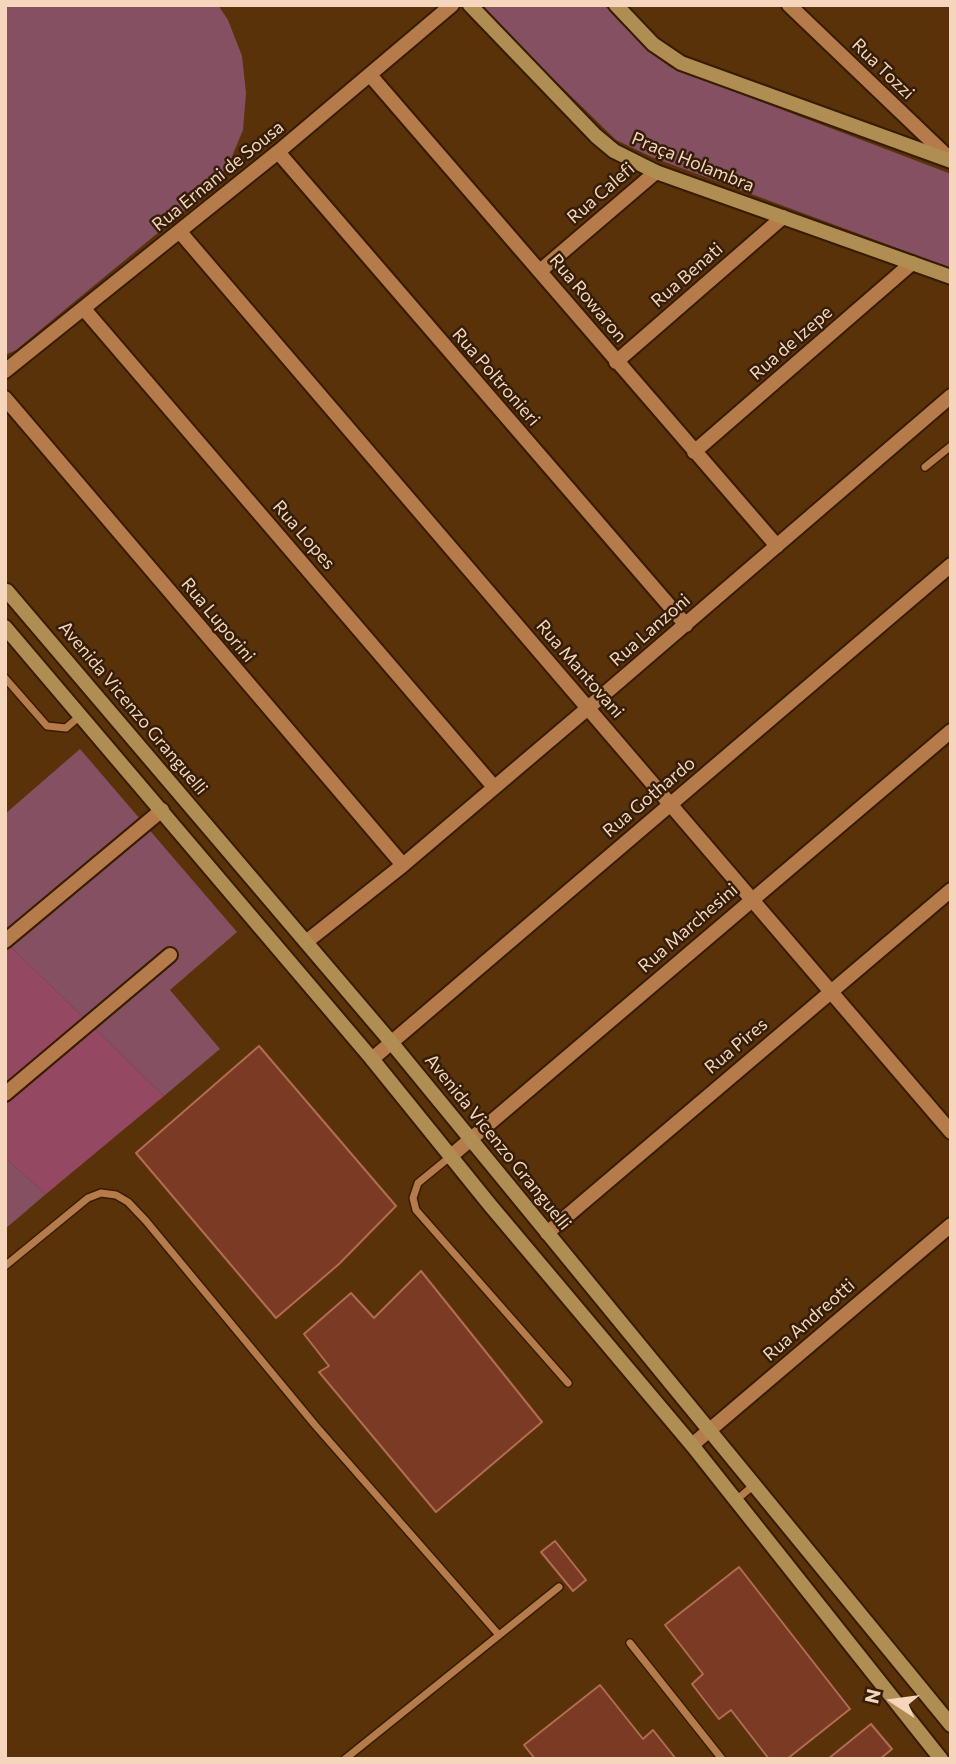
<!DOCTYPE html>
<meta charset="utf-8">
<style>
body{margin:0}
#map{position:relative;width:956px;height:1764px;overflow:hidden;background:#5a3209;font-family:Commissioner,sans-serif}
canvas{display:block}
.frame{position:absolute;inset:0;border:7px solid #f5d5bc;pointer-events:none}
.north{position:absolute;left:858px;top:1666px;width:70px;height:70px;-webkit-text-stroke:5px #351e09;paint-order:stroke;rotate:283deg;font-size:19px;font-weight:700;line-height:28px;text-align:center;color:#f5d5bc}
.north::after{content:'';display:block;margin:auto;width:24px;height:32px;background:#f5d5bc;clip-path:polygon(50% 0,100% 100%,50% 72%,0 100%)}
</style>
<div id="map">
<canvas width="956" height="1764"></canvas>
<div class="frame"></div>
<div class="north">N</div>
</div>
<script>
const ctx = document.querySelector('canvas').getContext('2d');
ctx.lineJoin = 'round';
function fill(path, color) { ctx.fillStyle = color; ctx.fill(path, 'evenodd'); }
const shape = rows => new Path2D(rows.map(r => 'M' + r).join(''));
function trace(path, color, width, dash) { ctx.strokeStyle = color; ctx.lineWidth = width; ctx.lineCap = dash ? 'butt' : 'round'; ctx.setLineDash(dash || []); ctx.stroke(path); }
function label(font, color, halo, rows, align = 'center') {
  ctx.font = font + ' Commissioner,sans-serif'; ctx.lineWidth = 5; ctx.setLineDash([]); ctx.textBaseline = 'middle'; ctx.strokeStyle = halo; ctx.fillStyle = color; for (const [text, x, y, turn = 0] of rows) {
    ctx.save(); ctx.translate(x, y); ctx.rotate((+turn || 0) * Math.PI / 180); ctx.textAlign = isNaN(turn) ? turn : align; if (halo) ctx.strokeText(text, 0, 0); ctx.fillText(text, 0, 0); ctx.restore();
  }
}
const green = shape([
 [5,5,218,5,228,20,242,56,246,93,243,130,228,166,205,194,16,350,5,355],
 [483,5,604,5,647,49,670,67,951,174,951,268,654,158,616,140,490,17],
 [80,749,237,932,170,990,220,1049,164,1096,5,941,5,814],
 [5,1158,46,1194,5,1229]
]);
const forest = shape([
 [5,941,164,1096,46,1194,5,1158]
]);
const building = shape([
 [259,1046,396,1206,339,1264,276,1318,136,1153,259,1046],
 [421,1271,542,1422,436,1512,319,1372,329,1366,304,1334,351,1293,374,1318,421,1271],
 [555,1541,586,1580,573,1591,541,1552,555,1541],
 [739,1567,850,1709,787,1759,769,1759,731,1710,719,1719,692,1684,703,1674,665,1625,739,1567],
 [600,1685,643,1739,653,1730,676,1759,535,1759,524,1745,600,1685],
 [871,1724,892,1749,880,1759,828,1759,871,1724]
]);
const lane = shape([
 [925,467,951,446],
 [5,678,47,726,66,728,82,714],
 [451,1156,418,1183,413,1198,416,1210,568,1383],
 [5,1266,88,1198,101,1193,116,1195,128,1202,146,1221,315,1425,499,1635],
 [735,1501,754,1485],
 [630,1643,722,1759],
 [345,1759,559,1587]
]);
const street = shape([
 [789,5,951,160],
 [370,75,777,546],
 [278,152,686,625],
 [180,232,951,1132],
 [540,271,656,172],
 [84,309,494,787],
 [616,362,783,217],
 [5,371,278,152,452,5],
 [5,398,403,865],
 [694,452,912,263],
 [5,941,162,810],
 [306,942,403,865,588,708,951,396],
 [372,1059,951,565],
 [5,1094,170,955],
 [451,1156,951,731],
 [547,1233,951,890],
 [692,1445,951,1225]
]);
const secondary = shape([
 [470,5,596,136,614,151,656,172,951,277],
 [616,5,653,44,681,63,951,161],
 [7,591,391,1042,951,1725],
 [5,627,372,1059,490,1205,692,1445,941,1759]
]);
const streetNames = [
 ["Rua Tozzi",883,69,44],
 ["Praça Holambra",693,162,22],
 ["Rua Ernani de Sousa",218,176,-39],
 ["Rua Calefi",601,193,-41],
 ["Rua Benati",687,275,-41],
 ["Rua Rowaron",588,298,50],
 ["Rua de Izepe",791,343,-41],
 ["Rua Poltronieri",496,377,49],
 ["Rua Lopes",304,535,49],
 ["Rua Luporini",218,620,50],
 ["Rua Lanzoni",650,630,-41],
 ["Rua Mantovani",580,669,49],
 ["Avenida Vicenzo Granguelli",133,708,50],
 ["Rua Gothardo",649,797,-40],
 ["Rua Marchesini",688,928,-41],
 ["Rua Pires",736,1046,-40],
 ["Avenida Vicenzo Granguelli",498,1142,51],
 ["Rua Andreotti",809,1320,-41]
];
fill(green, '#855061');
fill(forest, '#944862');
fill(building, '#7a3a23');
trace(building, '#b26c53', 2);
trace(lane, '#381c02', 10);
trace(street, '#381c02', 18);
trace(secondary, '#381c02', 18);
trace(lane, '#b57b4a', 7);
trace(street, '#b57b4a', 14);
trace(secondary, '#b08d53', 14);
label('18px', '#f5d5bc', '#351e09', streetNames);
</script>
